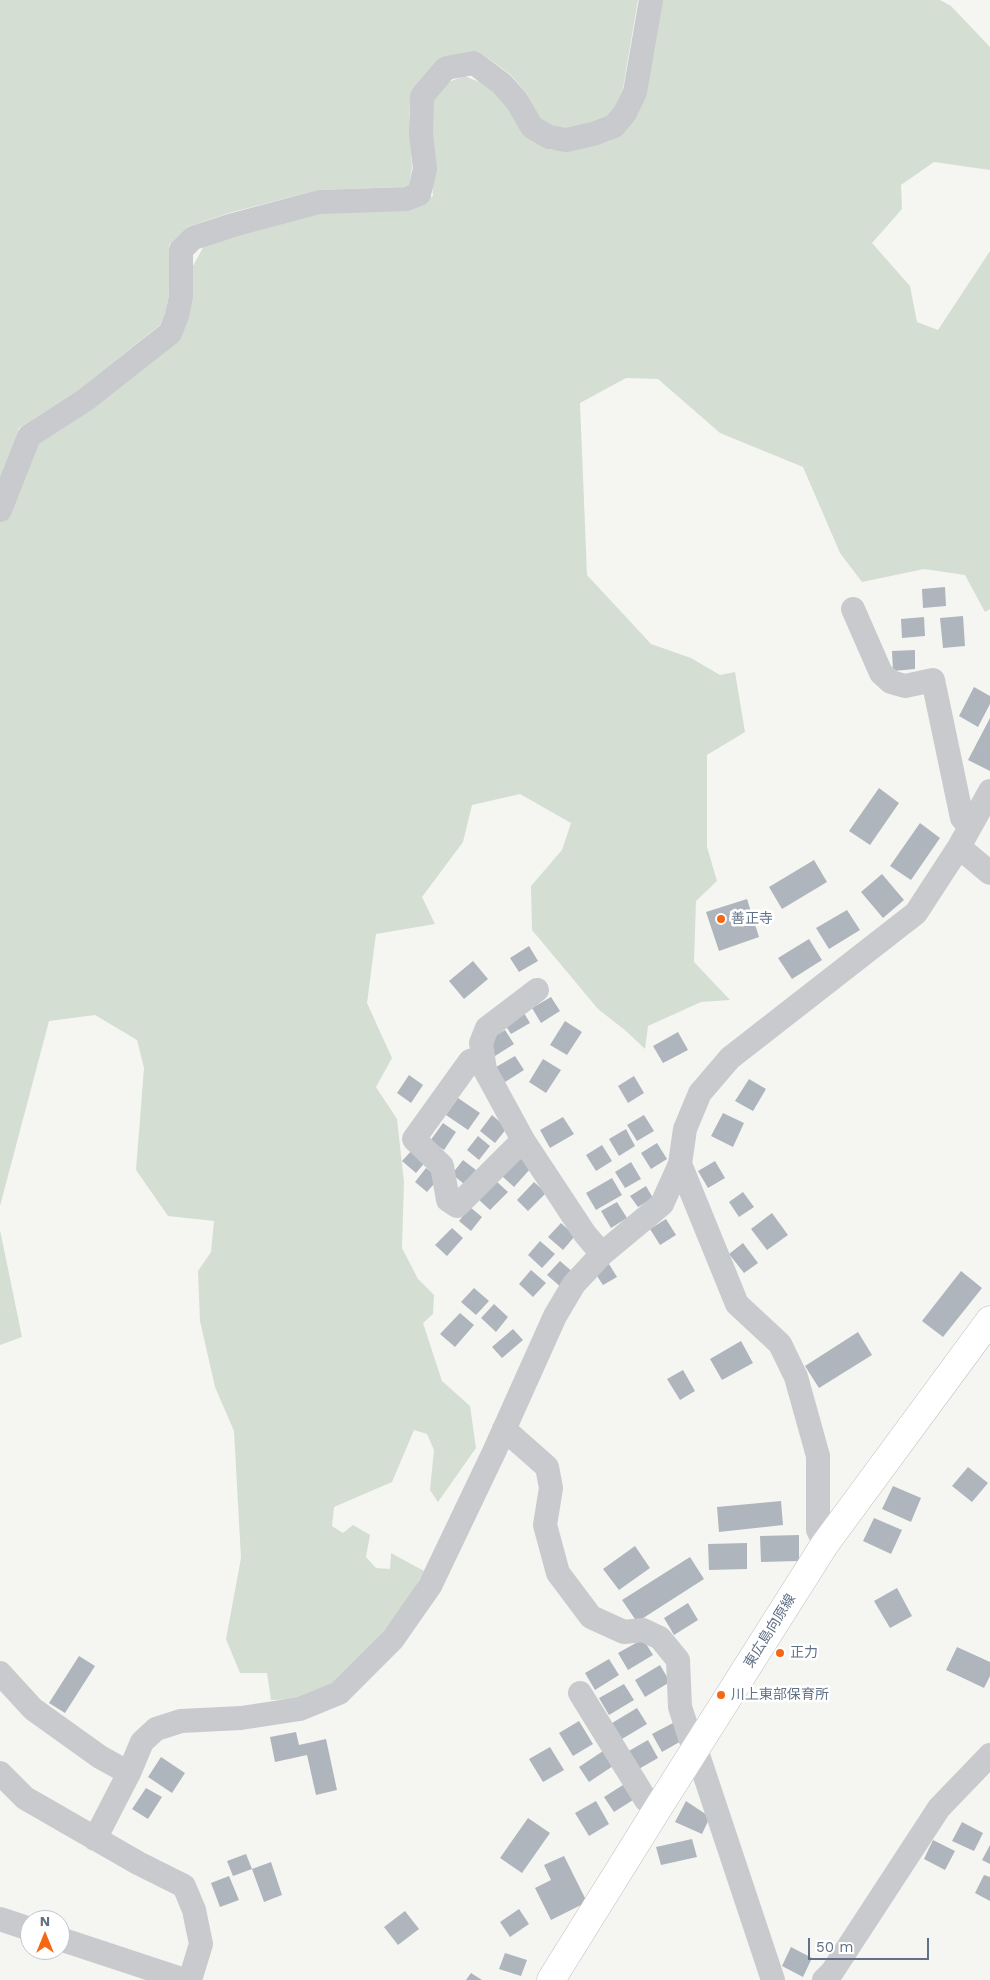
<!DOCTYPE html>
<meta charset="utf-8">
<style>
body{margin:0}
#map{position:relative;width:990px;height:1980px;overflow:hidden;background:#f5f6f1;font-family:"Work Sans",sans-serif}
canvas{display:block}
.north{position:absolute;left:20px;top:1910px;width:50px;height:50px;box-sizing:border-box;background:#fff;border:1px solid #c0c6cf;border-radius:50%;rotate:0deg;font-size:14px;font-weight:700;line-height:20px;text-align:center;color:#617186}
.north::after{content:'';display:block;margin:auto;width:18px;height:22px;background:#f66712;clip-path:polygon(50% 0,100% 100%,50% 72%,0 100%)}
.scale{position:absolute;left:808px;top:1938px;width:121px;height:22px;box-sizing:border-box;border:2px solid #617186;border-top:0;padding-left:6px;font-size:15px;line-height:18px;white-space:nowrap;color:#617186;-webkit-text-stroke:4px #fff;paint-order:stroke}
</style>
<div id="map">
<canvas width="990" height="1980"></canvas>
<div class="north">N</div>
<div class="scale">50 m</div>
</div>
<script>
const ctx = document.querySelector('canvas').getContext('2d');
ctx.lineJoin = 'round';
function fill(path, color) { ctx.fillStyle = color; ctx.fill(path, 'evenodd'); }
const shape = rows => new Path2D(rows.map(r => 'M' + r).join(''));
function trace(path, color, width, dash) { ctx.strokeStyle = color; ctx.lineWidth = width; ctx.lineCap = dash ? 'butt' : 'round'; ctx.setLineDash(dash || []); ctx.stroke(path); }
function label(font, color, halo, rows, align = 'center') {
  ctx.font = font + ' "Work Sans","Noto Sans JP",sans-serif'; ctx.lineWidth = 5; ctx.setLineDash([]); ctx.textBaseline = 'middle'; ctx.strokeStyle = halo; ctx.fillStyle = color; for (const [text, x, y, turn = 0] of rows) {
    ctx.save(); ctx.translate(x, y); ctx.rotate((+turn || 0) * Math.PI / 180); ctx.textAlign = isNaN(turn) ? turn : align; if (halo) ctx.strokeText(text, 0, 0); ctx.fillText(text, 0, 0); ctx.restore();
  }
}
const green = shape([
 [0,0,638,0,623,88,615,107,607,116,589,123,565,128,553,126,541,119,527,94,511,75,478,51,441,57,411,91,409,114,412,168,409,185,403,187,318,190,229,213,187,227,169,245,169,294,166,312,160,325,77,391,19,428,0,478],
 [660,0,940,0,951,6,990,47,990,170,934,162,901,185,902,209,872,243,910,286,917,322,938,330,990,251,990,609,985,612,965,575,924,569,862,582,840,553,803,467,720,433,658,379,626,378,580,403,587,575,651,644,691,658,720,675,735,672,745,732,707,755,707,847,717,881,696,901,694,962,730,1000,701,1002,648,1026,645,1049,626,1031,598,1009,532,930,531,886,562,850,571,823,520,794,472,805,463,842,422,897,435,924,376,934,367,1003,392,1058,376,1087,397,1119,404,1182,402,1248,418,1279,434,1295,433,1314,423,1323,442,1381,470,1406,476,1448,438,1502,430,1490,434,1450,427,1434,414,1430,392,1482,334,1507,332,1526,343,1533,353,1525,370,1535,366,1557,376,1568,390,1569,391,1553,424,1571,405,1606,344,1678,298,1699,271,1700,267,1673,240,1673,226,1639,241,1558,234,1431,215,1387,200,1321,198,1271,211,1252,214,1221,168,1216,136,1170,144,1068,137,1040,95,1015,49,1021,0,1206,0,517,32,448,174,340,193,266,206,242,321,208,410,209,433,196,425,114,428,94,449,82,464,76,493,87,529,137,551,150,609,141,638,114],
 [0,1230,22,1337,0,1345]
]);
const building = shape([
 [945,587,946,606,923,608,922,589],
 [963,616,965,646,943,648,940,618],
 [924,617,925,636,902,638,901,619],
 [915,650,915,669,893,671,892,651],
 [974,687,990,696,990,704,978,727,959,716],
 [990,718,990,771,968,760],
 [879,788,899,803,870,845,849,831],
 [920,823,940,838,911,880,890,866],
 [814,860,827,882,782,909,769,887],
 [882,874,904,900,883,918,861,892],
 [747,899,759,937,719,951,706,912],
 [847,910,860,930,829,949,816,928],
 [809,939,822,960,792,979,778,958],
 [529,946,538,961,519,972,510,958],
 [473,961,488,979,464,999,449,981],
 [551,997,560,1011,541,1023,532,1008],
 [521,1008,530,1023,511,1034,502,1020],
 [565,1021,582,1032,567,1055,550,1045],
 [505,1030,514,1044,495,1056,486,1041],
 [678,1032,688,1050,663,1063,653,1046],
 [515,1056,524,1070,505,1082,496,1067],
 [543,1059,561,1070,546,1093,529,1082],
 [409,1075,423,1085,411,1103,397,1093],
 [634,1076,644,1093,628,1103,618,1086],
 [749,1079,766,1089,753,1111,735,1101],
 [458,1098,480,1113,468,1130,446,1115],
 [723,1113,744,1123,733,1147,711,1136],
 [492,1115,507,1128,495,1143,480,1131],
 [644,1115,654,1131,637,1141,627,1125],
 [563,1117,574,1134,550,1148,540,1130],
 [443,1123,456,1132,444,1150,430,1141],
 [626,1129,635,1146,619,1156,609,1139],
 [478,1136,490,1146,479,1160,467,1150],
 [657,1143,667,1159,651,1169,641,1153],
 [602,1145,612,1161,596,1171,586,1155],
 [414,1148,427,1160,416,1173,402,1161],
 [519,1157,531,1168,514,1187,502,1176],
 [463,1160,476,1170,464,1184,452,1174],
 [715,1161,725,1178,708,1188,698,1171],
 [631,1162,641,1179,625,1188,615,1172],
 [426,1168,439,1178,427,1192,415,1182],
 [612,1178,622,1195,596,1210,586,1193],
 [496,1181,508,1192,490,1210,478,1199],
 [534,1182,546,1193,528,1211,517,1200],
 [646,1186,653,1198,638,1207,630,1196],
 [743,1192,754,1207,739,1217,729,1202],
 [617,1202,627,1218,611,1228,601,1211],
 [470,1207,482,1217,471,1231,459,1221],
 [772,1213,788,1235,767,1250,751,1229],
 [666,1219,676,1235,660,1245,650,1229],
 [561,1223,575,1236,563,1250,548,1237],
 [452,1228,463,1238,447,1256,435,1245],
 [540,1241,555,1254,542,1268,528,1255],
 [743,1243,758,1263,744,1273,729,1254],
 [560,1261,575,1274,562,1288,547,1275],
 [609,1264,617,1277,603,1285,595,1273],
 [531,1270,546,1283,533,1297,519,1284],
 [961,1271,982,1288,943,1337,922,1321],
 [474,1288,489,1301,476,1315,461,1302],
 [494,1304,508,1317,496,1332,481,1318],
 [460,1313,474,1325,455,1347,440,1334],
 [513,1329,523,1340,502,1358,492,1347],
 [858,1332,872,1355,819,1388,805,1366],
 [741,1341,753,1363,722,1380,710,1359],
 [683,1370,695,1391,680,1400,667,1379],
 [968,1467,988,1483,972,1502,952,1486],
 [893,1486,921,1498,911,1522,882,1509],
 [781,1501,783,1525,719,1532,717,1507],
 [874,1518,902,1530,891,1554,863,1541],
 [799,1535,799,1561,761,1562,760,1536],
 [747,1543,747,1569,709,1570,708,1544],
 [635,1546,650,1568,619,1590,603,1569],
 [690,1557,704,1579,637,1622,622,1600],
 [897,1588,912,1616,890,1628,874,1601],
 [688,1603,698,1620,674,1635,664,1618],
 [643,1639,653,1655,628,1670,618,1653],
 [957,1647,990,1662,990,1676,984,1688,946,1670],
 [79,1656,95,1666,65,1713,49,1703],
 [609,1659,619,1675,595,1690,585,1673],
 [660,1665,670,1682,645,1697,635,1680],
 [624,1684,634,1700,609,1715,599,1698],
 [637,1708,647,1724,622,1739,612,1723],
 [579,1721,593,1744,573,1756,559,1733],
 [673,1723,683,1740,662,1752,652,1734],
 [296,1732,299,1745,326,1739,337,1790,316,1795,307,1755,275,1762,270,1737],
 [648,1740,658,1758,637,1770,627,1752],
 [550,1747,564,1770,543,1782,529,1759],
 [603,1751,613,1766,589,1782,579,1767],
 [161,1757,185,1773,172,1793,148,1777],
 [623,1785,633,1800,614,1812,604,1797],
 [146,1788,162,1797,148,1819,132,1809],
 [596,1801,609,1824,589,1836,575,1813],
 [686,1801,710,1817,702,1834,675,1822],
 [528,1818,550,1833,522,1873,500,1858],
 [962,1822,983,1833,974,1851,952,1841],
 [692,1839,697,1857,661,1865,656,1847],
 [933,1840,955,1851,945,1870,924,1859],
 [990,1845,990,1864,982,1860],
 [246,1854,252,1869,233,1876,227,1861],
 [564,1856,587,1902,551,1920,535,1888,551,1880,544,1865],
 [271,1862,282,1895,264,1902,252,1869],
 [984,1875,990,1877,990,1901,975,1893],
 [229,1876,239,1900,220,1907,211,1883],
 [519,1909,529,1924,510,1937,500,1922],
 [405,1911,419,1929,398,1945,384,1927],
 [791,1947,812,1958,803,1977,782,1966],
 [505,1953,527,1960,521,1976,499,1969],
 [471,1973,482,1980,466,1980]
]);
const minor = shape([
 [0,510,29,436,85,400,170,333,177,316,181,296,181,250,193,238,233,225,319,202,406,199,419,194,425,169,421,134,422,96,446,68,474,63,502,84,517,101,532,127,549,137,566,140,593,134,614,126,625,113,635,92,651,0],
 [853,609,881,673,891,682,905,686,933,680,962,818,970,826],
 [959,847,990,873],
 [537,990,487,1028,481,1043,485,1070,523,1140,585,1234,602,1254],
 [483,1057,470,1061,414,1139,442,1166,448,1200,457,1206,523,1140],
 [680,1164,737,1304,780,1344,796,1377,818,1456,818,1530,825,1544],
 [504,1429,547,1467,551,1488,545,1525,558,1573,591,1617,624,1632,643,1630,660,1638,678,1660,680,1707,690,1738,696,1749,773,1980],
 [0,1673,33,1709,100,1757,129,1773],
 [580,1693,646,1800,658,1808],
 [0,1773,25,1798,138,1863,184,1886,194,1910,201,1944,190,1980],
 [95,1839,129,1773,142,1742,156,1729,181,1721,241,1718,300,1709,339,1693,393,1639,430,1586,494,1452,555,1316,574,1284,602,1254,662,1204,680,1164,685,1129,700,1093,730,1058,916,913,959,847,990,791],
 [0,1919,30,1929],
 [60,1939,184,1980],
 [824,1980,832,1972,939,1808,990,1755]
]);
const major = shape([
 [551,1980,658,1808,825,1544,990,1320]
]);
const markers = [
 [721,919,5,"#f66712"],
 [780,1653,5,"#f66712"],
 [721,1695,5,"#f66712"]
];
const poiNames = [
 ["善正寺",731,919],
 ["正力",790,1653],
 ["川上東部保育所",731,1695]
];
const streetNames = [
 ["東広島向原線",770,1631,-58]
];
fill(green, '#d5ded2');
fill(building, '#aeb5bd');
trace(major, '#babdc1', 29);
trace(minor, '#c8cace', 24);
trace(major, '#fff', 28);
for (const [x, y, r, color] of markers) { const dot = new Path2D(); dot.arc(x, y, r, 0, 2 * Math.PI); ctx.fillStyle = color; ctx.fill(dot); trace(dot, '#fff', 2); }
label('14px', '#617186', '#fff', poiNames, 'left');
label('14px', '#617186', '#fff', streetNames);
</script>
